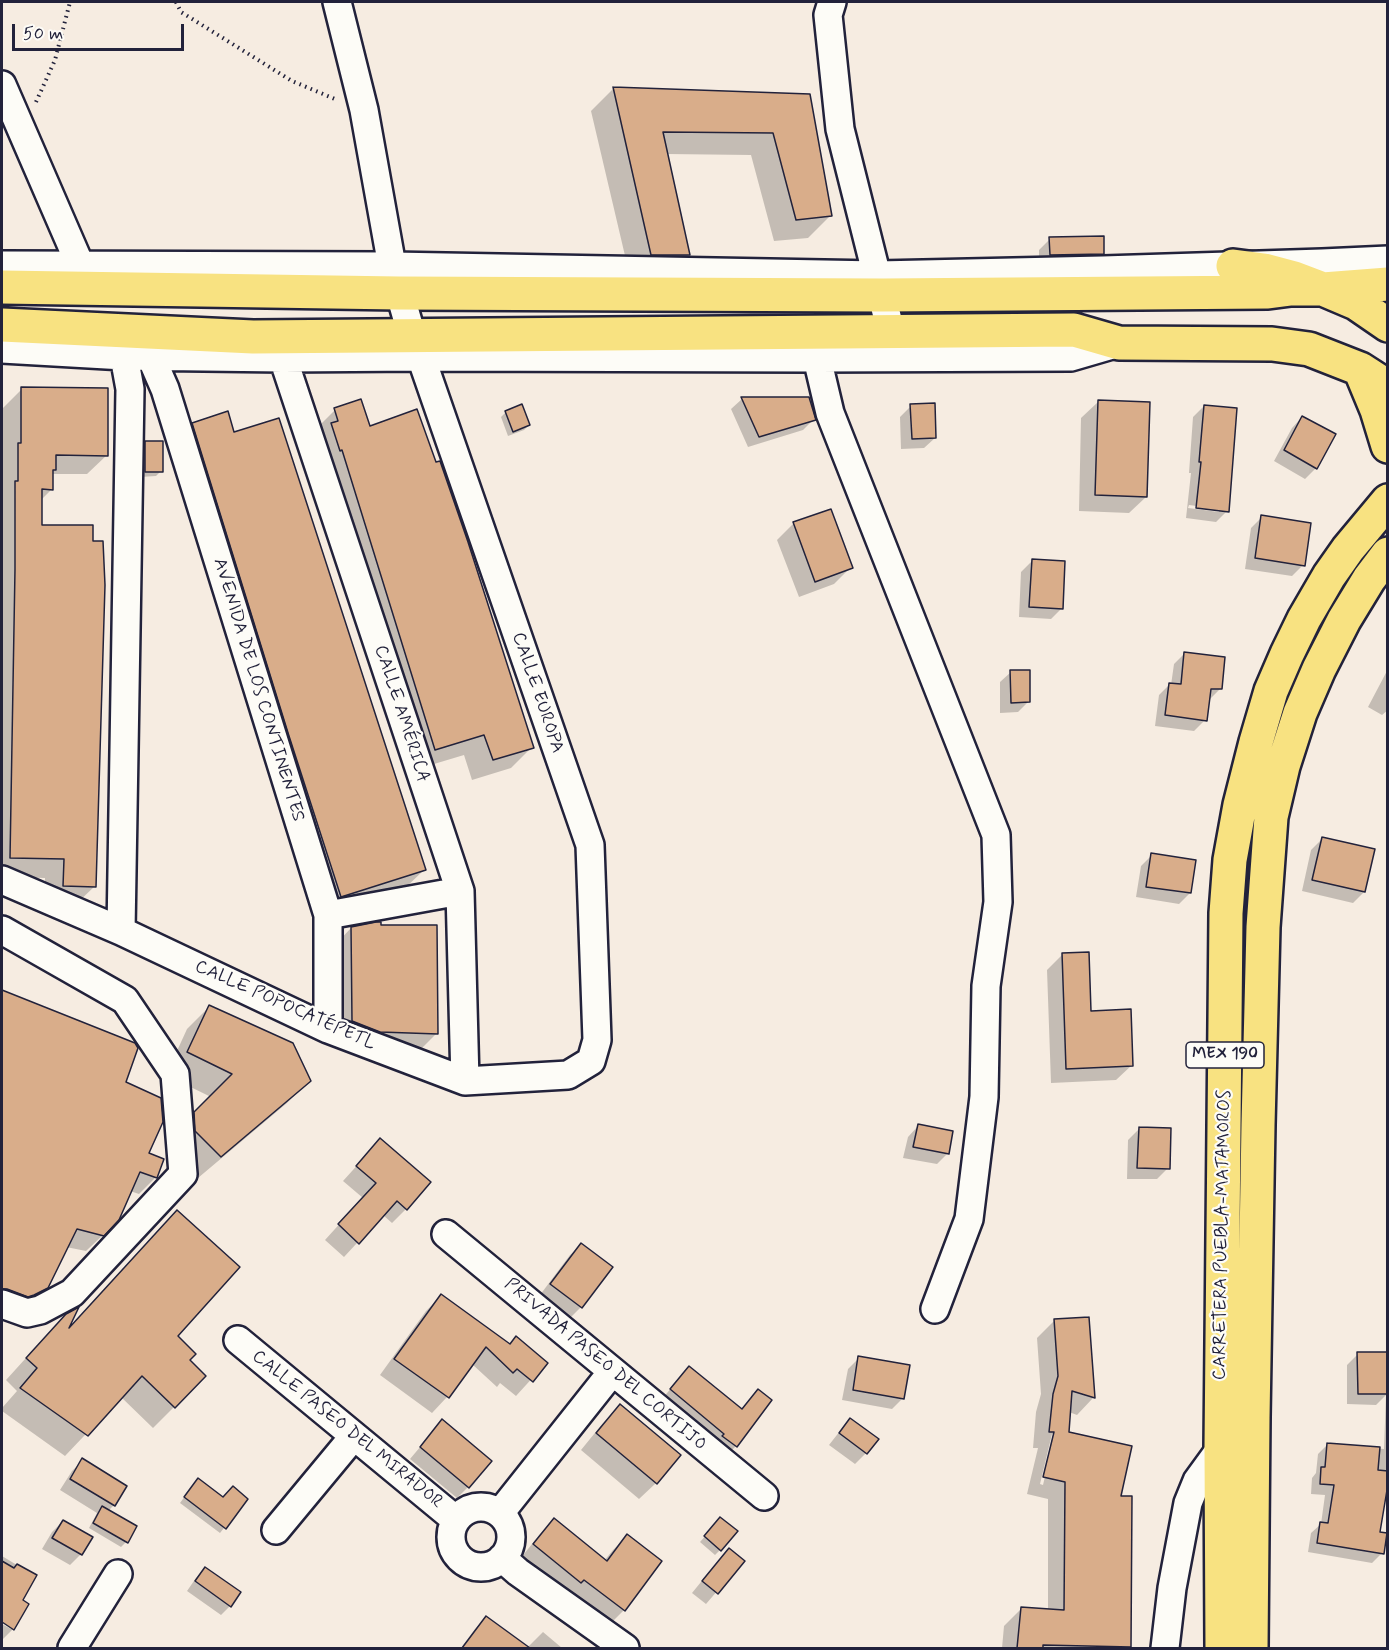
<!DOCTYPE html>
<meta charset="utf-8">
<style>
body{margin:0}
#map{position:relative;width:1389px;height:1650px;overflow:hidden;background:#f6ece1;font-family:Mynerve,sans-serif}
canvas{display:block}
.frame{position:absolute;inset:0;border:3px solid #22223b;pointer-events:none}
.scale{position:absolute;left:12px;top:24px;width:172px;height:27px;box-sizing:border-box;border:3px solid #22223b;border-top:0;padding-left:8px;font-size:18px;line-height:21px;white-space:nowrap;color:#22223b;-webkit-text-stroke:4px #fdfcf7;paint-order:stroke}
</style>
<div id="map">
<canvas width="1389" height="1650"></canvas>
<div class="frame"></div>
<div class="scale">50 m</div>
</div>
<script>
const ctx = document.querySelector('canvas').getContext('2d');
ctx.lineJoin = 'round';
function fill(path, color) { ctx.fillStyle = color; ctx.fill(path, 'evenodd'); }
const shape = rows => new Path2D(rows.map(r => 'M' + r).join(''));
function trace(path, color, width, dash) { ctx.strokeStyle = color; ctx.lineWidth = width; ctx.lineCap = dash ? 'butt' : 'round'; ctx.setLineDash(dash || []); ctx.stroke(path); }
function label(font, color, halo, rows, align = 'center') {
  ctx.font = font + ' Mynerve,sans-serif'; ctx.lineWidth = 4.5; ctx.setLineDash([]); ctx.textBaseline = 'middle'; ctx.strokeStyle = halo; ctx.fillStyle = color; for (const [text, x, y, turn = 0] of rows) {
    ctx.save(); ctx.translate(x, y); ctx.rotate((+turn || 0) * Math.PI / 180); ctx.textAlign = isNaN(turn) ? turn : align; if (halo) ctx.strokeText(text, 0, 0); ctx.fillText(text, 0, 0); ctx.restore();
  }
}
const shadow = shape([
 [613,89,809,95,830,216,808,238,774,241,751,155,666,154,688,255,666,277,630,277,591,111],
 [1050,239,1103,254,1092,265,1039,266,1039,250],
 [22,389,107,455,87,474,52,474,52,489,41,500,41,527,95,886,75,905,45,904,45,878,2,877,3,408],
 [742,399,814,419,803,430,748,447,731,409],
 [1098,402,1146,497,1129,513,1079,511,1081,418],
 [911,406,935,438,924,448,901,449,900,417],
 [1204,406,1227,511,1216,522,1186,518,1191,473,1189,473,1193,417],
 [1189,505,1219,509,1219,512,1188,508],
 [335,410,369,428,532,747,511,768,472,780,464,755,414,770,314,431],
 [506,412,529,425,524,430,508,436,501,417],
 [1302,417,1316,468,1305,479,1274,461,1292,428],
 [193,424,234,433,424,870,402,891,319,917,171,446],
 [146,442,161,471,156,476,140,477,140,448],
 [1262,517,1303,565,1292,576,1245,569,1251,528],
 [794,523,851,567,834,584,799,597,777,540],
 [1032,561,1062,608,1051,619,1019,617,1021,572],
 [1185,653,1220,689,1209,700,1205,720,1194,731,1155,726,1159,695,1170,684,1171,685,1174,664],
 [1388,669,1388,710,1382,715,1368,707],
 [1011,672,1029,701,1018,712,1000,713,1000,682],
 [1322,839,1364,892,1353,903,1302,891,1311,850],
 [1152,855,1190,893,1179,904,1136,897,1141,866],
 [351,928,437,1033,420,1050,336,1038,335,945],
 [1063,954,1089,1012,1132,1065,1116,1080,1051,1083,1047,970],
 [2,992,134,1045,124,1083,147,1154,162,1160,155,1178,139,1194,130,1191,103,1235,86,1251,66,1247,47,1287,30,1304,2,1309],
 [209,1007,309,1080,287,1103,198,1178,174,1153,172,1135,211,1097,166,1075,187,1029],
 [918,1126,948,1153,937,1164,903,1158,908,1137],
 [1139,1129,1168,1168,1157,1179,1127,1179,1128,1140],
 [380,1140,406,1209,392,1223,383,1215,344,1257,325,1240,363,1198,343,1181],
 [581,1245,611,1268,581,1307,570,1318,540,1295,570,1255],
 [441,1296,509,1345,546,1363,516,1396,500,1383,497,1387,472,1364,447,1397,432,1413,380,1375,426,1311],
 [1088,1318,1093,1398,1077,1415,1069,1412,1068,1433,1120,1497,1130,1497,1129,1648,1002,1648,1004,1626,1021,1609,1048,1611,1048,1499,1027,1494,1038,1448,1033,1448,1036,1412,1041,1394,1037,1338,1054,1321],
 [1052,1434,1053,1434,1053,1442,1043,1485,1040,1484],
 [67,1330,176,1336,188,1360,174,1407,153,1428,121,1397,65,1456,2,1411,2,1408,17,1391,6,1380,45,1337],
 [1358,1354,1387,1354,1388,1474,1378,1533,1382,1553,1372,1563,1308,1552,1311,1533,1321,1524,1325,1495,1311,1494,1312,1478,1316,1473,1318,1454,1328,1444,1384,1449,1386,1395,1376,1405,1347,1404,1347,1365],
 [859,1358,903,1398,892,1409,842,1400,848,1369],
 [681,1376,741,1410,758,1391,736,1446,728,1454,663,1398],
 [620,1406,656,1483,639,1499,581,1450,603,1423],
 [850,1420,866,1453,855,1464,829,1445,840,1431],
 [442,1421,468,1487,457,1498,410,1459],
 [83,1460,114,1505,108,1511,126,1542,121,1547,89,1528,97,1513,60,1490,72,1471],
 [193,1485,223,1499,246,1500,220,1533,180,1503],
 [554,1520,604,1561,613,1550,627,1536,624,1610,610,1624,520,1559,540,1534],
 [63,1521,81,1554,70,1565,42,1549,52,1532],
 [716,1524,720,1550,715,1555,700,1542],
 [729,1550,743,1561,706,1604,692,1593,718,1561],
 [2,1556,35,1576,21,1601,13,1629,2,1640,2,1624,11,1629,11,1626,2,1621],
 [205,1569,230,1606,221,1615,187,1591,196,1578],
 [486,1618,504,1631,491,1648,461,1648,475,1629],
 [543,1632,562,1648,527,1648]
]);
const building = shape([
 [613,87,810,94,832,216,796,220,773,133,663,132,690,255,651,255,613,87],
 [1104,236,1104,254,1050,255,1049,237,1104,236],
 [21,387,108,388,108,456,56,455,56,470,53,470,53,490,42,489,42,525,93,525,93,541,103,541,105,585,96,887,63,886,64,859,10,858,15,569,15,481,18,481,18,443,21,443,21,387],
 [741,397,809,397,816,420,759,437,741,397],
 [361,399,370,426,417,409,436,462,440,461,468,542,534,748,493,760,484,735,435,750,342,450,340,451,331,423,338,421,334,408,361,399],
 [1098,400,1150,402,1147,497,1095,495,1098,400],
 [935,403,936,438,912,439,910,404,935,403],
 [522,404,530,425,513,432,505,411,522,404],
 [1204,405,1237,408,1229,512,1196,508,1201,462,1199,462,1204,405],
 [228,411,234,432,279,418,426,870,341,897,289,736,192,423,228,411],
 [1302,416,1336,434,1317,469,1284,450,1302,416],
 [145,441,163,441,163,472,145,472,145,441],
 [831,509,853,568,815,582,793,522,831,509],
 [1261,515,1311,523,1305,566,1255,558,1261,515],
 [1032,559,1065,561,1063,609,1029,607,1032,559],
 [1184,652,1225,657,1222,689,1211,689,1207,721,1165,715,1169,683,1181,684,1184,652],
 [1010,670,1030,670,1030,702,1011,703,1010,670],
 [1322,837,1375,849,1365,892,1312,880,1322,837],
 [1151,853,1196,860,1191,893,1146,887,1151,853],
 [376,922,381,922,381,925,437,925,438,1034,380,1032,352,1021,351,927,376,922],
 [1089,952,1091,1011,1131,1009,1133,1066,1066,1069,1062,953,1089,952],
 [2,990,135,1043,138,1048,126,1082,161,1098,163,1122,149,1153,164,1159,157,1178,140,1172,119,1220,104,1236,77,1229,48,1288,34,1295,28,1297,7,1289,2,1289,2,990],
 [209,1005,293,1043,311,1081,221,1157,195,1131,194,1112,232,1074,187,1052,209,1005],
 [918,1124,953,1131,949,1154,913,1147,918,1124],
 [1139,1127,1171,1128,1170,1169,1137,1168,1139,1127],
 [380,1138,431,1182,407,1210,397,1201,359,1244,338,1224,376,1183,356,1166,380,1138],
 [177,1210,240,1267,178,1336,196,1354,190,1360,206,1376,175,1408,142,1376,88,1436,20,1388,37,1368,26,1358,66,1314,79,1307,69,1328,177,1210],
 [581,1243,613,1267,582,1308,550,1284,581,1243],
 [441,1294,510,1344,516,1336,548,1363,533,1382,517,1369,513,1373,486,1347,449,1398,394,1359,441,1294],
 [1089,1317,1095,1398,1072,1391,1069,1432,1132,1446,1121,1496,1132,1496,1131,1647,1043,1645,1043,1648,1017,1648,1021,1607,1064,1610,1065,1482,1043,1477,1054,1432,1049,1432,1053,1394,1058,1376,1054,1319,1089,1317],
 [1357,1352,1388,1352,1388,1394,1358,1394,1357,1352],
 [858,1356,910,1365,904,1399,853,1390,858,1356],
 [689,1366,742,1409,758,1389,772,1400,737,1447,722,1436,724,1434,670,1389,689,1366],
 [620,1404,681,1455,657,1484,596,1433,620,1404],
 [850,1418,879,1439,867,1454,839,1433,850,1418],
 [442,1419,492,1461,469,1488,420,1447,442,1419],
 [1327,1443,1380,1447,1378,1470,1388,1471,1388,1484,1380,1532,1387,1533,1384,1554,1317,1543,1320,1522,1328,1523,1334,1485,1320,1484,1321,1467,1325,1467,1327,1443],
 [82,1458,127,1486,115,1506,70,1479,82,1458],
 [198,1478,223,1497,233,1486,248,1499,226,1529,184,1497,198,1478],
 [102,1506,137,1526,128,1543,93,1523,102,1506],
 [720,1517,738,1531,721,1551,704,1536,720,1517],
 [554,1518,607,1561,627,1534,662,1561,625,1611,584,1580,581,1583,533,1544,554,1518],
 [63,1520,93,1537,82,1555,52,1538,63,1520],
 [729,1548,745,1561,718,1594,702,1581,729,1548],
 [2,1561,14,1568,17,1564,37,1575,23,1600,29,1604,14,1630,2,1622,2,1561],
 [205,1567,241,1592,231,1607,195,1581,205,1567],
 [486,1616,530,1648,462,1648,486,1616]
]);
const path = shape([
 [176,2,181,12,292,81,335,99],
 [36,102,55,60,70,2]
]);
const minor = shape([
 [832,2,828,15,840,129,891,332],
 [2,85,81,267],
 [2,265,392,266,878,275,1103,270,1322,263,1388,260],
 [2,349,124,356,283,358,421,357,817,358,1071,357,1119,343],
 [151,357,165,389,328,915,328,1029],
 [283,358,460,891,465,1081],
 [817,358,830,413,996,835,998,902,986,986,984,1097,969,1219,935,1309],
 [2,880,121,931,328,1029,465,1081,568,1075,591,1061,597,1040,590,845,421,357,412,336,392,266,364,110,337,2],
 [328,915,460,891],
 [2,930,125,1000,175,1074,183,1174,72,1293,40,1310,27,1313,2,1304],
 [121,931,130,389,124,356],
 [446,1234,764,1496],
 [238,1340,456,1520],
 '451 1537a30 30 0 1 1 60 0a30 30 0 1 1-60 0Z',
 [500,1513,612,1372],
 [276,1530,354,1436],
 [502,1558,518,1572,625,1648],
 [72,1648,118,1574],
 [1165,1648,1172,1588,1188,1503,1197,1481,1221,1448]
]);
const major = shape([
 [1233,266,1264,270,1294,278,1323,289,1356,303,1388,325],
 [2,287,399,293,883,295,1268,292,1291,289,1323,289,1388,284],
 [2,325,253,337,1074,330,1119,343,1272,344,1309,349,1360,369,1388,387],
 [1360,369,1377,410,1388,446],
 [1222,1648,1221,1448,1226,913,1230,860,1240,805,1256,742,1271,691,1287,654,1304,619,1329,576,1348,549,1388,501],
 [1251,1648,1253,1417,1258,1125,1263,927,1271,817,1283,766,1300,713,1319,669,1344,620,1369,579,1388,554]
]);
const shields = [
 [1225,1055,78]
];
const shieldNames = [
 ["MEX 190",1225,1055]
];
const streetNames = [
 ["AVENIDA DE LOS CONTINENTES",258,690,73],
 ["CALLE EUROPA",537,693,71],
 ["CALLE AMÉRICA",401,714,72],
 ["CALLE POPOCATÉPETL",285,1006,24],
 ["CARRETERA PUEBLA-MATAMOROS",1223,1235,-89],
 ["PRIVADA PASEO DEL CORTIJO",605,1365,40],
 ["CALLE PASEO DEL MIRADOR",347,1430,39]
];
fill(shadow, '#0003');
fill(building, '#d9ad8a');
trace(building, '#22223b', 1.5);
trace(minor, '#22223b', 32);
trace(major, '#22223b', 38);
trace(path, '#22223b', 4, [1.5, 4.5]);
trace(minor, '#fdfcf7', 27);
trace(major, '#f8e281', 33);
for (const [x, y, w] of shields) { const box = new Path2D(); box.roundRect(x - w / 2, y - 13, w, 26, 4.5); ctx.fillStyle = '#fdfcf7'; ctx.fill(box); trace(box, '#22223b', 1.5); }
label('bold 16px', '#22223b', null, shieldNames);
label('18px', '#22223b', '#fdfcf7', streetNames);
</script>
